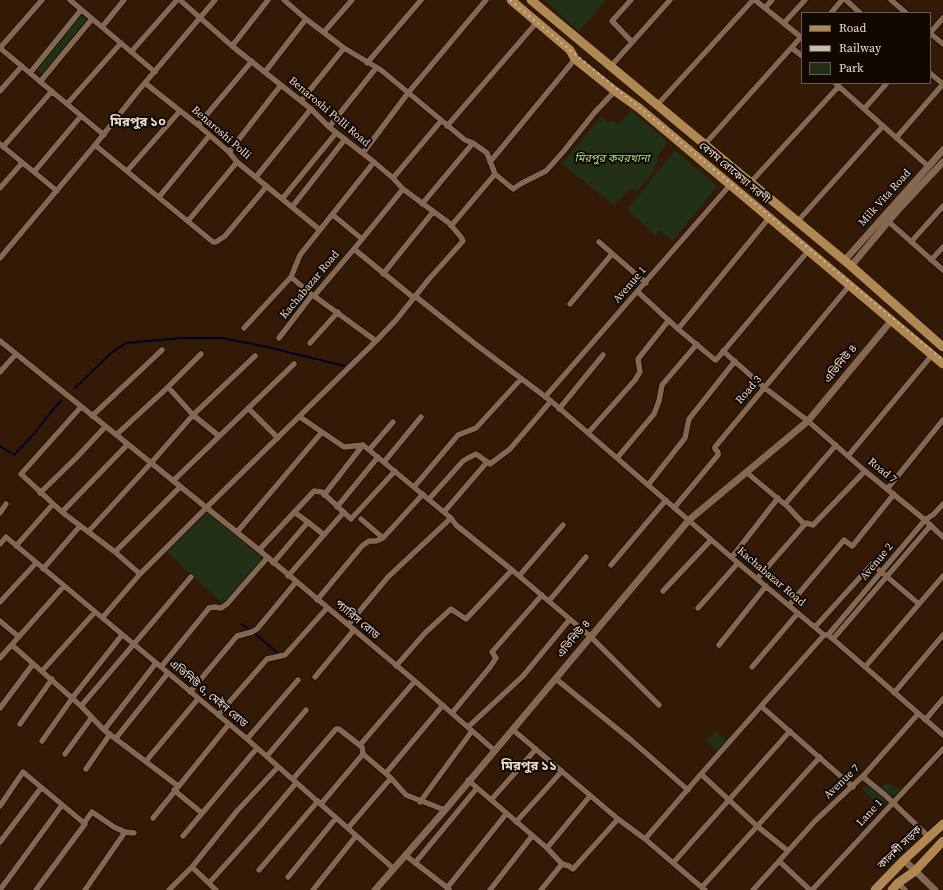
<!DOCTYPE html>
<meta charset="utf-8">
<style>
body{margin:0}
#map{position:relative;width:943px;height:890px;overflow:hidden;background:#321a06;font-family:"Source Serif 4",serif}
canvas{display:block}
.legend{position:absolute;left:801px;top:12px;width:130px;height:72px;box-sizing:border-box;background:#120802;border:1px solid #695c54;margin:0;padding:5px 7px;list-style:none;font-size:12px;color:#ecdbcf}
.legend li{display:flex;align-items:center;gap:8px;height:20px}
.legend b{width:20px;border:1px solid #695c54}
</style>
<div id="map">
<canvas width="943" height="890"></canvas>
<ul class="legend">
<li><b style="height:5px;background:#b08853"></b>Road</li>
<li><b style="height:5px;background:#ccbaac"></b>Railway</li>
<li><b style="height:11px;background:#223017"></b>Park</li>
</ul>
</div>
<script>
const ctx = document.querySelector('canvas').getContext('2d');
ctx.lineJoin = 'round';
function fill(path, color) { ctx.fillStyle = color; ctx.fill(path, 'evenodd'); }
const shape = rows => new Path2D(rows.map(r => 'M' + r).join(''));
function trace(path, color, width, dash) { ctx.strokeStyle = color; ctx.lineWidth = width; ctx.lineCap = dash ? 'butt' : 'round'; ctx.setLineDash(dash || []); ctx.stroke(path); }
function label(font, color, halo, rows, align = 'center') {
  ctx.font = font + ' "Source Serif 4","Noto Sans Bengali",serif'; ctx.lineWidth = 4; ctx.setLineDash([]); ctx.textBaseline = 'middle'; ctx.strokeStyle = halo; ctx.fillStyle = color; for (const [text, x, y, turn = 0] of rows) {
    ctx.save(); ctx.translate(x, y); ctx.rotate((+turn || 0) * Math.PI / 180); ctx.textAlign = isNaN(turn) ? turn : align; if (halo) ctx.strokeText(text, 0, 0); ctx.fillText(text, 0, 0); ctx.restore();
  }
}
const green = shape([
 [544,0,606,0,579,31],
 [79,14,88,21,43,75,35,69],
 [631,110,668,142,657,156,658,161,652,173,637,191,630,189,614,205,562,164,601,117,608,123,612,120,619,125],
 [675,150,717,186,673,241,660,230,655,235,627,210],
 [209,511,262,556,261,561,223,604,167,552],
 [715,731,729,741,718,754,707,740],
 [887,783,902,790,883,809,861,789,870,784,879,789]
]);
const stream = shape([
 [75,388,111,353,126,343,181,338,222,338,263,346,345,366],
 [0,446,14,455,32,436,55,407,61,401],
 [241,624,250,630],
 [254,633,279,654]
]);
const minor = shape([
 [70,0,155,72],
 [284,0,306,19,344,48,381,70,465,140,473,143,487,153,495,174,513,189,522,183,546,171,563,152,595,112,615,91],
 [631,0,612,21,632,42],
 [755,0,802,38],
 [846,0,860,13],
 [891,0,906,13],
 [765,8,772,0],
 [831,13,842,0],
 [784,23,805,0],
 [102,27,124,0],
 [324,32,352,0],
 [930,33,943,18],
 [930,33,943,44],
 [232,46,268,0],
 [0,48,104,135],
 [0,48,42,0],
 [792,48,802,56],
 [131,52,177,0],
 [367,63,421,0],
 [611,66,670,0],
 [265,72,306,19],
 [30,73,81,10],
 [930,73,943,84],
 [40,82,92,19],
 [145,83,198,125,229,152,237,162,320,230],
 [835,83,928,166],
 [0,91,22,66],
 [301,101,344,48],
 [67,104,121,43],
 [658,104,753,0],
 [864,109,887,83],
 [198,125,252,61],
 [447,126,537,22],
 [329,127,376,68],
 [896,138,943,84],
 [0,144,57,191],
 [705,144,801,37],
 [95,145,213,242,216,242,225,236,267,186],
 [3,147,52,91],
 [229,152,281,85],
 [363,153,408,93,486,0],
 [490,162,575,59],
 [127,171,180,111],
 [34,172,81,116],
 [256,177,311,109],
 [393,178,441,121],
 [750,183,839,86],
 [0,188,22,163],
 [159,197,209,136],
 [282,199,336,133],
 [422,204,473,143],
 [292,207,345,139],
 [333,215,362,239],
 [188,221,237,162],
 [797,222,883,126],
 [889,222,943,270],
 [451,226,495,174],
 [599,242,646,283],
 [911,242,943,206],
 [354,249,403,189],
 [0,258,95,145,138,91,215,0],
 [931,260,943,247],
 [383,274,433,212],
 [638,292,678,329,714,359,716,360,808,251],
 [312,295,291,277,300,255,374,162],
 [314,296,376,341],
 [415,296,474,343,551,401,738,563,824,635,828,635,833,639,943,735],
 [570,304,612,254],
 [244,328,291,277],
 [678,329,769,218],
 [279,338,312,295,314,296,354,249,414,298],
 [0,341,259,550,415,681,494,750],
 [310,343,338,312],
 [723,351,765,388,808,421,865,471,925,520,943,537],
 [0,372,16,354],
 [168,387,193,415,219,436],
 [545,397,730,185],
 [81,407,21,474,62,512,115,552,140,574],
 [248,408,278,438],
 [559,409,603,355],
 [92,416,162,350],
 [300,417,344,447,363,445],
 [588,433,635,380,640,372,638,359,669,320],
 [116,435,167,388,201,354],
 [363,445,451,518,456,525,512,570,591,637,659,705],
 [369,450,393,422],
 [848,456,932,355],
 [617,458,654,414,659,401,662,385,697,344],
 [384,462,421,417],
 [746,472,788,507,804,524],
 [173,481,294,364],
 [648,485,685,438,689,419,735,361],
 [414,487,458,435,476,428,521,379],
 [888,488,943,420],
 [40,493,76,458,105,427],
 [324,495,363,445],
 [429,499,463,461,468,458,476,454,490,464,510,449,551,401],
 [785,504,836,445],
 [337,507,378,457],
 [674,508,718,455,718,452,715,449,715,447,849,286],
 [62,512,128,444],
 [444,512,487,462],
 [0,513,6,504],
 [361,519,383,538,423,494],
 [308,522,324,535],
 [88,532,151,463,193,415,255,356],
 [237,532,322,432],
 [0,544,6,537,247,739,394,869],
 [16,546,53,504],
 [259,550,314,491,322,492,351,519,395,471],
 [115,552,180,487],
 [732,557,778,498],
 [273,563,308,522,294,512],
 [611,565,666,500],
 [43,569,80,526],
 [288,576,344,512],
 [519,576,563,525],
 [757,579,806,523,813,525,865,471],
 [663,591,711,540],
 [317,600,362,546,369,541,376,541,383,538],
 [549,601,586,557],
 [0,602,36,563],
 [789,605,844,540,852,546,854,544,894,494],
 [698,608,738,563],
 [103,617,140,574,206,508,377,340,396,320,429,279,463,241,461,237,449,223,403,189,393,178,374,162,329,127,311,109,232,46,180,0],
 [0,621,19,637],
 [348,625,388,577,451,518],
 [815,627,872,564,919,604],
 [828,635,925,520,934,514,943,504],
 [833,639,931,525],
 [12,645,81,706,191,577],
 [719,645,766,586],
 [0,658,64,586],
 [396,666,425,633,451,609,466,619,512,570],
 [161,667,205,613,209,608,214,607,221,608,227,604,267,558],
 [752,667,798,613],
 [865,667,943,576],
 [42,671,95,612],
 [315,677,354,630],
 [556,679,631,740,688,790],
 [190,692,237,636,252,632,257,629,296,582],
 [894,693,943,635],
 [81,706,104,730,178,786],
 [762,707,853,787],
 [0,708,33,664],
 [452,713,490,667,496,658,492,652,542,595],
 [218,715,267,659,285,655,327,608],
 [925,720,943,699],
 [20,724,52,679],
 [468,727,523,676,570,619],
 [512,729,618,819,645,839,705,890],
 [104,730,156,663],
 [116,738,168,673],
 [247,739,298,680],
 [42,741,73,697,122,635],
 [360,745,415,681],
 [65,754,92,717],
 [267,756,306,710],
 [146,761,198,699],
 [86,769,110,734],
 [386,773,443,705],
 [701,774,824,635],
 [863,777,885,795,930,838],
 [293,779,336,729,339,729,362,747,363,754,391,778,406,795,445,810],
 [468,780,547,848,562,864,569,866,573,869,618,819],
 [174,790,202,813],
 [491,800,536,749],
 [420,802,472,731],
 [321,804,363,754],
 [0,806,23,772,84,823,92,812,114,827,125,832,134,833],
 [153,818,229,724],
 [516,822,562,771],
 [348,828,391,778],
 [183,836,257,748],
 [645,839,701,774,757,826,788,851],
 [0,842,41,788],
 [547,848,590,796],
 [405,855,449,889],
 [779,861,810,890],
 [415,863,477,788],
 [673,863,790,731],
 [192,867,216,890],
 [259,870,318,801],
 [288,877,336,818],
 [210,882,260,826,296,783],
 [898,883,905,890],
 [702,887,820,757],
 [447,888,506,814],
 [0,890,62,805],
 [36,890,85,824,84,823],
 [85,890,125,832],
 [169,890,192,867,237,811,278,767],
 [313,890,356,836],
 [490,890,532,836],
 [541,890,562,864],
 [753,890,815,821,864,775,918,714],
 [812,890,943,749]
]);
const tertiary = shape([
 [844,261,943,150],
 [851,266,898,210,943,162],
 [904,860,935,890],
 [375,890,445,810,689,520,808,421,891,321]
]);
const primary = shape([
 [511,0,570,50,575,59,615,91,639,108,943,364],
 [531,0,851,266,943,347],
 [875,890,904,860,943,824],
 [892,890,898,883,915,871,943,841]
]);
const rail = shape([
 [510,0,943,360]
]);
const streetNames = [
 ["Benaroshi Polli Road",329,112,40],
 ["Benaroshi Polli",221,133,41],
 ["বেগম রোকেয়া সরণী",734,173,40],
 ["Milk Vita Road",885,198,-48],
 ["Kachabazar Road",310,285,-50],
 ["Avenue 1",630,285,-49],
 ["এভিনিউ ৪",841,364,-51],
 ["Road 3",749,390,-50],
 ["Road 7",882,471,39],
 ["Avenue 2",877,562,-50],
 ["Kachabazar Road",771,577,40],
 ["প্যারিস রোড",357,620,40],
 ["এভিনিউ ৪",574,639,-50],
 ["এভিনিউ ৫, মেইন রোড",208,694,40],
 ["Avenue 7",842,782,-44],
 ["Lane 1",870,813,-47],
 ["কালশী সড়ক",900,848,-44]
];
const parkNames = [
 ["মিরপুর কবরখানা",612,159]
];
const quarterNames = [
 ["মিরপুর ১০",138,123],
 ["মিরপুর ১১",529,767]
];
fill(green, '#223017');
trace(stream, '#000525', 2);
trace(minor, '#180400', 7);
trace(tertiary, '#180400', 8);
trace(primary, '#180400', 10);
trace(minor, '#846852', 5.5);
trace(tertiary, '#846852', 7);
trace(primary, '#b08853', 9);
trace(rail, '#ccbaac', 2, [2, 4]);
label('11px', '#ecdbcf', '#120802', streetNames);
label('italic 11px', '#afd690', '#120802', parkNames);
label('bold 13px', '#ecdbcf', '#120802', quarterNames);
</script>
